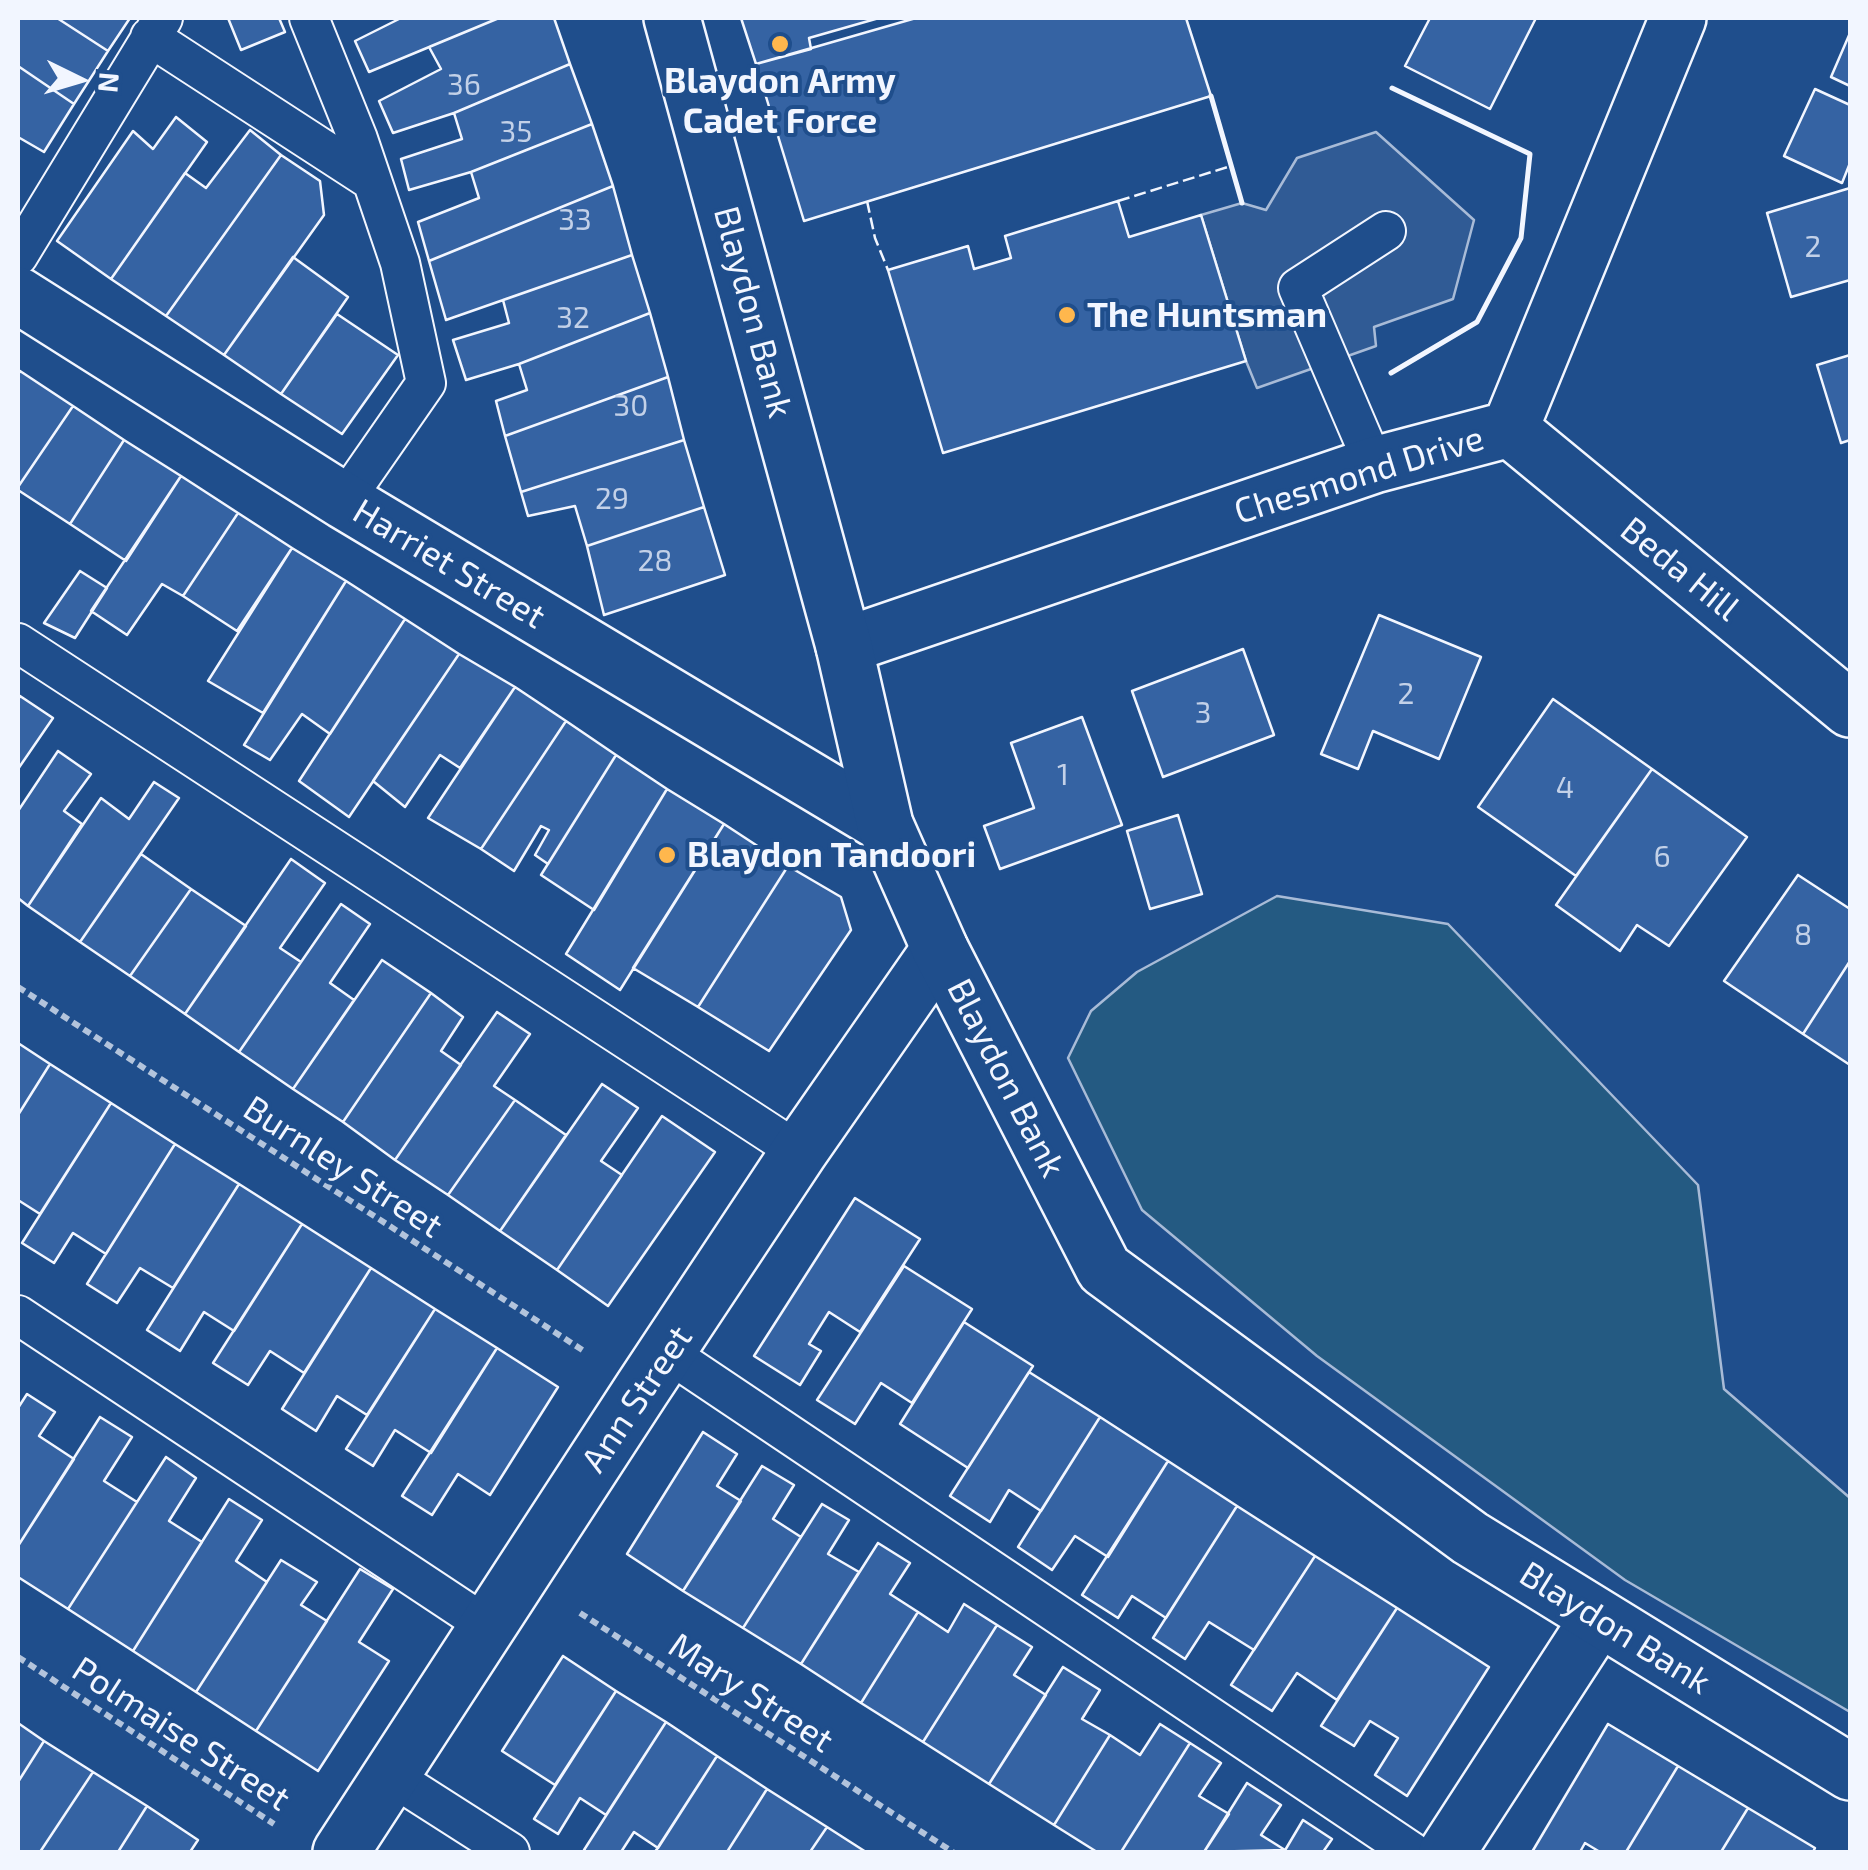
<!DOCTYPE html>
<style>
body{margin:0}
#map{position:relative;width:1868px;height:1870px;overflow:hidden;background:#1f4e8c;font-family:"Exo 2",sans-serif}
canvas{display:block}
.frame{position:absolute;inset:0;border:20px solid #f2f6ff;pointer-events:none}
.north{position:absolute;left:30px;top:30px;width:100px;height:100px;-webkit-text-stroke:8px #1f4e8c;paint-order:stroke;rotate:95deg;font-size:28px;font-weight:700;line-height:40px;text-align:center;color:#f2f6ff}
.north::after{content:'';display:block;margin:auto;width:35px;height:45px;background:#f2f6ff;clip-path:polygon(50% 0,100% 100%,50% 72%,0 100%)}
</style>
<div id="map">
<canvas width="1868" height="1870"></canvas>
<div class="frame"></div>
<div class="north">N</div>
</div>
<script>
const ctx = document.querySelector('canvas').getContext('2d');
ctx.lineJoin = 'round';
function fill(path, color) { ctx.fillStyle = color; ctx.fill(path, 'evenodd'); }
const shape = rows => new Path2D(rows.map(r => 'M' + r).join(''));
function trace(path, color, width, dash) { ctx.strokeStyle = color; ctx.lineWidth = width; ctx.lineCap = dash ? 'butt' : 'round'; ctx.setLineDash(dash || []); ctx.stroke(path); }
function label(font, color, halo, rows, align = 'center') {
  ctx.font = font + ' "Exo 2",sans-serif'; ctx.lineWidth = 8; ctx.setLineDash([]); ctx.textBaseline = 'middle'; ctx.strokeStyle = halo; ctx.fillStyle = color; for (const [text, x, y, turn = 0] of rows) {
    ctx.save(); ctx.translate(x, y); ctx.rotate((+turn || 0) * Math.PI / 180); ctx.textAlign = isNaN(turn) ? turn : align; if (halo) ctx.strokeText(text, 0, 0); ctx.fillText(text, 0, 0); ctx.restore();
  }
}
const green = shape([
 [1277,896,1448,924,1698,1185,1724,1389,1850,1498,1850,1712,1625,1580,1317,1356,1142,1210,1068,1058,1091,1011,1137,972,1277,896]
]);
const parking = shape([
 [1376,132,1474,220,1453,299,1374,327,1376,346,1257,388,1246,361,1201,215,1242,203,1266,210,1297,158,1376,132]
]);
const building = shape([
 [18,18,57,18,108,51,74,104,18,66,18,18],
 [57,18,130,18,108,51,57,18],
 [228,18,279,18,285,32,241,50,228,18],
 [401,18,499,18,369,72,355,41,401,18],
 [499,18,554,18,570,64,454,113,393,133,379,101,441,69,429,47,499,18],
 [741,18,879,18,809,38,811,49,756,64,741,18],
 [916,18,1186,18,1211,96,804,221,756,64,916,18],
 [1430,18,1536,18,1490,109,1405,66,1430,18],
 [1850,33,1850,86,1831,77,1850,33],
 [570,64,592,124,471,172,409,190,401,159,462,139,454,113,570,64],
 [18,66,74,104,44,152,18,137,18,66],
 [1815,89,1850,105,1850,163,1842,183,1784,156,1815,89],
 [176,117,207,142,111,279,57,241,133,131,153,149,176,117],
 [592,124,613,186,429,261,418,222,479,198,471,172,592,124],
 [250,130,281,155,166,316,111,279,185,173,206,188,250,130],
 [281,155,320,181,324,215,224,355,166,316,281,155],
 [613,186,632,255,446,320,429,261,613,186],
 [1850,188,1850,280,1791,297,1767,213,1850,188],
 [1118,201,1129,237,1201,215,1246,361,943,453,888,270,968,246,974,269,1011,258,1005,236,1118,201],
 [632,255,650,313,519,364,466,380,453,340,509,323,503,300,632,255],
 [293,257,348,297,281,394,224,355,293,257],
 [650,313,668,377,505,436,496,401,527,390,519,364,650,313],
 [337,314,398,355,342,434,281,394,337,314],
 [1850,355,1850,440,1841,443,1817,365,1850,355],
 [20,371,73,406,18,487,18,375,20,371],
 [668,377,684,440,521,492,505,436,668,377],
 [73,406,124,440,70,524,18,490,18,487,73,406],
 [124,440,181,476,126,561,70,524,124,440],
 [684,440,704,507,587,546,575,506,528,516,521,492,684,440],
 [181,476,238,513,183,596,162,584,127,635,91,611,181,476],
 [704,507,725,575,604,615,587,546,704,507],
 [238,513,292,548,237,631,183,596,238,513],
 [292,548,346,581,263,713,208,681,292,548],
 [80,571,107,588,75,638,44,623,80,571],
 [346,581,405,619,330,734,302,714,270,760,244,745,346,581],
 [1379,615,1481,657,1439,759,1373,731,1358,769,1321,754,1379,615],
 [405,619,459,654,349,817,299,781,405,619],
 [1243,649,1274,735,1163,777,1132,691,1243,649],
 [459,654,515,687,460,768,440,755,405,807,373,781,459,654],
 [515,687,566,721,481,849,428,818,515,687],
 [20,696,53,718,18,769,18,700,20,696],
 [1553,699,1652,769,1576,876,1478,807,1553,699],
 [1082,717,1122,825,1000,869,984,826,1034,808,1011,743,1082,717],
 [566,721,616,755,548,864,535,855,549,830,541,826,514,871,481,849,566,721],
 [58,751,91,774,64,811,82,824,28,906,18,898,18,811,58,751],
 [616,755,667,789,594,910,541,875,616,755],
 [1652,769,1747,837,1669,946,1637,925,1620,951,1556,905,1652,769],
 [154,782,179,798,80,942,28,906,101,798,129,819,154,782],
 [667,789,724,824,620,990,566,954,667,789],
 [1178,815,1202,894,1150,909,1127,831,1178,815],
 [724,824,788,866,698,1007,633,968,724,824],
 [141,854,191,889,130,976,80,942,141,854],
 [291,859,325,883,280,948,301,962,239,1052,185,1014,291,859],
 [788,866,841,897,851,930,769,1051,698,1007,788,866],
 [1798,875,1850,909,1850,961,1803,1034,1724,981,1798,875],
 [191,889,246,926,185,1014,130,976,191,889],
 [341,904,370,924,330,983,354,1000,293,1089,239,1052,341,904],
 [382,960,431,993,343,1122,293,1089,382,960],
 [1850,961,1850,1065,1803,1034,1850,961],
 [431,993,463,1017,441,1051,461,1065,395,1160,343,1122,431,993],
 [497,1012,530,1034,494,1086,515,1100,448,1195,395,1160,497,1012],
 [18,1043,50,1064,18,1115,18,1043],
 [50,1064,111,1103,40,1214,18,1200,18,1115,50,1064],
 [602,1084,638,1108,601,1161,622,1175,557,1270,500,1231,602,1084],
 [515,1100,566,1135,500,1231,448,1195,515,1100],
 [111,1103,175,1144,106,1254,73,1233,54,1263,22,1243,111,1103],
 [662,1116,715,1152,608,1306,557,1270,662,1116],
 [175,1144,239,1184,173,1288,140,1268,117,1303,87,1284,175,1144],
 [239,1184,302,1224,234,1331,204,1312,180,1351,147,1330,239,1184],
 [855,1198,920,1239,860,1332,829,1312,809,1344,821,1351,800,1385,754,1356,855,1198],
 [302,1224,371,1268,304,1373,270,1351,248,1385,213,1363,302,1224],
 [904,1266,972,1309,912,1403,881,1383,855,1424,817,1400,904,1266],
 [371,1268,435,1309,367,1415,337,1396,316,1431,282,1409,371,1268],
 [435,1309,497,1348,431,1453,395,1430,373,1466,346,1449,435,1309],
 [964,1322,1033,1366,968,1468,900,1424,964,1322],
 [497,1348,558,1387,490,1495,458,1474,432,1515,402,1496,497,1348],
 [1029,1372,1100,1417,1041,1511,1009,1490,990,1522,950,1496,1029,1372],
 [27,1394,55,1412,39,1436,74,1459,18,1546,18,1408,27,1394],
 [100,1417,132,1437,104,1481,137,1502,68,1609,18,1577,18,1546,100,1417],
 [1100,1417,1168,1461,1108,1557,1075,1536,1052,1570,1018,1547,1100,1417],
 [703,1432,737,1454,717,1486,741,1501,683,1591,627,1554,703,1432],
 [166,1457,196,1478,169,1521,202,1542,133,1651,68,1609,166,1457],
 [1168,1461,1237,1506,1166,1618,1132,1596,1118,1618,1082,1595,1168,1461],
 [762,1466,794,1485,773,1519,801,1537,743,1628,683,1591,762,1466],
 [229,1499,262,1520,236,1561,267,1582,196,1692,133,1651,229,1499],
 [822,1504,849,1520,828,1554,859,1572,801,1664,743,1628,822,1504],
 [1237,1506,1315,1556,1254,1650,1209,1622,1185,1659,1153,1638,1237,1506],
 [878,1543,910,1563,890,1594,918,1612,861,1703,801,1664,878,1543],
 [1315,1556,1397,1608,1337,1700,1297,1673,1272,1711,1231,1685,1315,1556],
 [281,1560,317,1582,301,1605,327,1621,256,1731,196,1692,281,1560],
 [360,1569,393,1589,359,1642,389,1661,318,1771,256,1731,360,1569],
 [964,1604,997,1625,923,1742,861,1703,918,1612,948,1632,964,1604],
 [1397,1608,1489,1667,1407,1796,1375,1775,1398,1738,1370,1721,1354,1746,1321,1726,1397,1608],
 [997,1625,1032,1647,1014,1675,1046,1695,989,1784,923,1742,997,1625],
 [563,1656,616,1691,555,1785,502,1751,563,1656],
 [1063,1667,1100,1690,1082,1719,1110,1735,1054,1825,989,1784,1063,1667],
 [616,1691,666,1722,606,1815,580,1798,558,1834,534,1819,616,1691],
 [666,1722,717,1756,658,1848,634,1832,621,1852,587,1852,584,1850,666,1722],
 [18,1723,44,1741,18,1782,18,1723],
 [1160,1724,1190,1743,1121,1852,1097,1852,1054,1825,1110,1735,1140,1755,1160,1724],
 [1608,1724,1678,1766,1626,1852,1600,1852,1585,1843,1580,1852,1532,1852,1608,1724],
 [44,1741,93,1772,40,1852,18,1852,18,1782,44,1741],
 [1190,1743,1221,1763,1199,1796,1229,1814,1204,1852,1121,1852,1190,1743],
 [717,1756,767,1789,727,1852,655,1852,717,1756],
 [1678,1766,1748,1808,1721,1852,1626,1852,1678,1766],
 [93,1772,147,1806,118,1852,40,1852,93,1772],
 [1247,1783,1281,1805,1261,1835,1285,1850,1204,1852,1247,1783],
 [767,1789,827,1827,810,1852,727,1852,767,1789],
 [147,1806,198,1840,190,1852,118,1852,147,1806],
 [1748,1808,1815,1848,1813,1852,1721,1852,1748,1808],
 [1303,1820,1332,1839,1323,1852,1284,1852,1303,1820],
 [827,1827,866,1852,810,1852,827,1827]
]);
const path = shape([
 [18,987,584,1351],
 [580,1613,953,1852],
 [18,1657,274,1824]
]);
const service = shape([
 [309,18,358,139,400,263,426,383,344,501],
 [150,37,372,181],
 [18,256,163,18],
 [1374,465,1298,288,1386,231],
 [18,643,799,1152],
 [18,1315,489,1627],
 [668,1353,1412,1852],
 [391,1776,510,1852]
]);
const minor = shape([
 [18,295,344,501,885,825],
 [1510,429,1850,709],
 [844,646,1374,465,1510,429,1678,18],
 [341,1852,642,1389,799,1152,940,949],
 [1447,1852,1598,1619]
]);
const tertiary = shape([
 [672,18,844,646,885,825,940,949,1104,1269,1470,1538,1850,1772]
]);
const fence = shape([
 [867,201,875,238,888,270],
 [1118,201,1231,166]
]);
const wall = shape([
 [1211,96,1242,203],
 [1391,373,1477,322,1521,238,1530,154,1392,88]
]);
const markers = [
 [780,44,10,"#ffb74d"],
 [1067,315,10,"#ffb74d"],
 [667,855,10,"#ffb74d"]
];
const numberNames = [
 ["36",464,85],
 ["35",516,132],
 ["33",575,220],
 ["2",1813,247],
 ["32",573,318],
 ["30",631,406],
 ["29",612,499],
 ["28",655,561],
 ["2",1406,694],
 ["3",1203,713],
 ["1",1063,775],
 ["4",1565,788],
 ["6",1662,857],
 ["8",1803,935]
];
const poiNames = [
 ["Blaydon Army",780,81,"center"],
 ["Cadet Force",780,121,"center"],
 ["The Huntsman",1087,315],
 ["Blaydon Tandoori",687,855]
];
const streetNames = [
 ["Blaydon Bank",753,312,75],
 ["Chesmond Drive",1359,475,-17],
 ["Harriet Street",449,564,31],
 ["Beda Hill",1680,569,39],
 ["Blaydon Bank",1006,1078,63],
 ["Burnley Street",343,1167,33],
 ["Ann Street",637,1399,-56],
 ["Blaydon Bank",1615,1628,32],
 ["Mary Street",751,1693,33],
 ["Polmaise Street",181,1734,33]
];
fill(green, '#245a82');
trace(green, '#a8bbd7', 2.5);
fill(parking, '#305b95');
trace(parking, '#a8bbd7', 2.5);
fill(building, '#3563a3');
trace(building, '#f2f6ff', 2.5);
trace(service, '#f2f6ff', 42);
trace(minor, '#f2f6ff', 60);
trace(tertiary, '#f2f6ff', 60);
trace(path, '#b3c4dc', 6, [8, 5]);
trace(service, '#1f4e8c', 38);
trace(minor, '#1f4e8c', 55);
trace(tertiary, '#1f4e8c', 55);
trace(fence, '#f2f6ff', 2.5, [12, 5]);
trace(wall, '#f2f6ff', 5);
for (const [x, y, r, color] of markers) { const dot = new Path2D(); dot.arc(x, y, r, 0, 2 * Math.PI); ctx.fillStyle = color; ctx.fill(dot); trace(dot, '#1f4e8c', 4); }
label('30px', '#c3d1e8', null, numberNames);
label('bold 35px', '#f2f6ff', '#1f4e8c', poiNames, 'left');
label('35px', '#f2f6ff', '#1f4e8c', streetNames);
</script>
